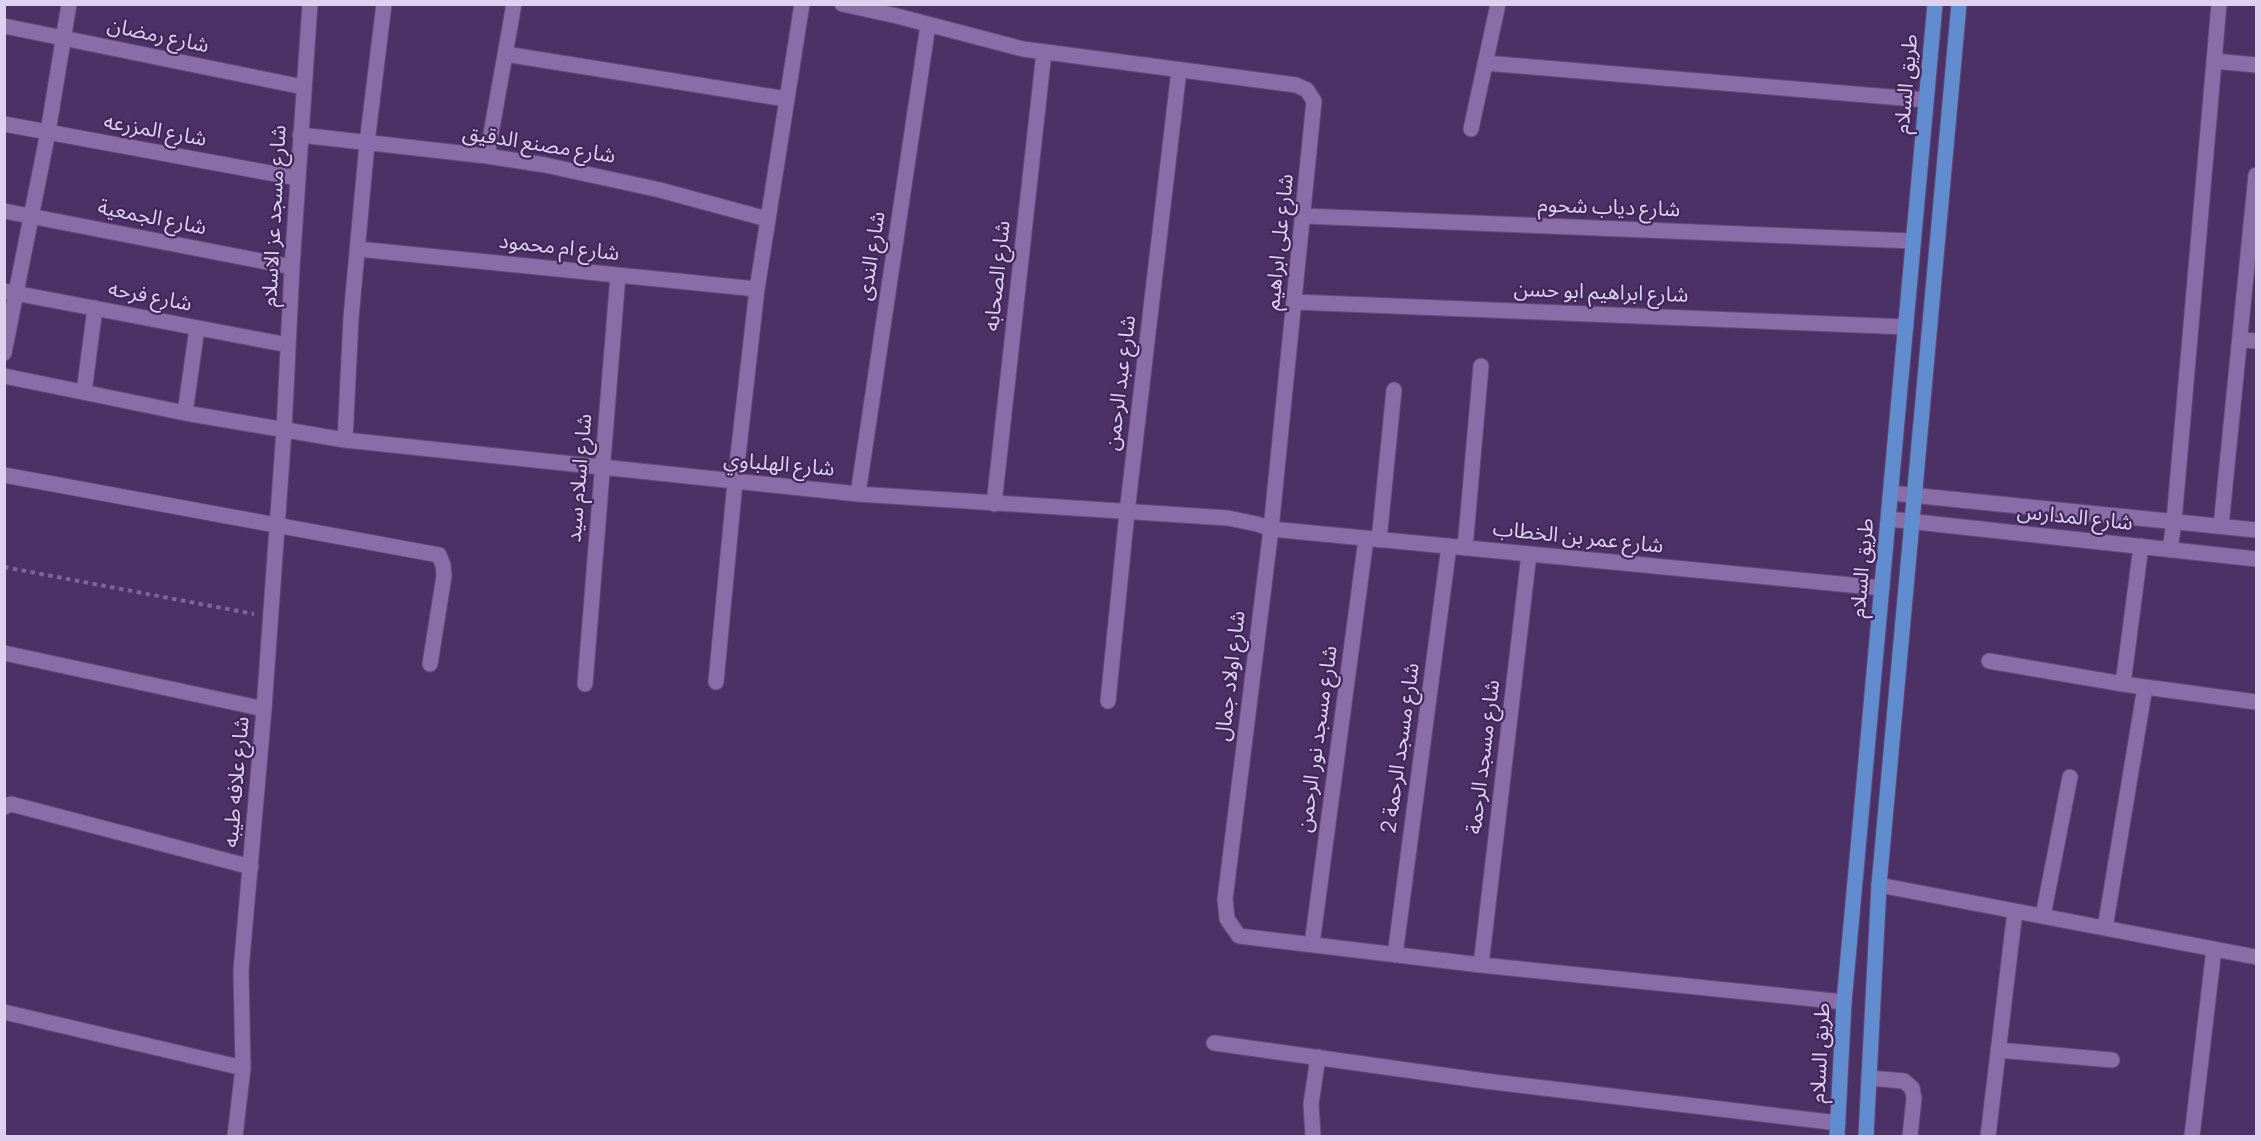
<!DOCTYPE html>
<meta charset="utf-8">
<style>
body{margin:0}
#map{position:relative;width:2261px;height:1141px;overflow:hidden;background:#4c3166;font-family:Manrope,sans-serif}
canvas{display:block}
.frame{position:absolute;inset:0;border:6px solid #dfd0f0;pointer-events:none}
</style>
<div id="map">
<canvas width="2261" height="1141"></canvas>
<div class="frame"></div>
</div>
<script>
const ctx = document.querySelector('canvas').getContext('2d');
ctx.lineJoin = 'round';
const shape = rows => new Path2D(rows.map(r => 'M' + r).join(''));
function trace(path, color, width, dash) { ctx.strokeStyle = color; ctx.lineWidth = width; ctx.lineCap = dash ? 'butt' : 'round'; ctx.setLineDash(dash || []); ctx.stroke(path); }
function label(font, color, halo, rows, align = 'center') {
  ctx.font = font + ' Manrope,"Noto Sans Arabic",sans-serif'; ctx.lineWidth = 4.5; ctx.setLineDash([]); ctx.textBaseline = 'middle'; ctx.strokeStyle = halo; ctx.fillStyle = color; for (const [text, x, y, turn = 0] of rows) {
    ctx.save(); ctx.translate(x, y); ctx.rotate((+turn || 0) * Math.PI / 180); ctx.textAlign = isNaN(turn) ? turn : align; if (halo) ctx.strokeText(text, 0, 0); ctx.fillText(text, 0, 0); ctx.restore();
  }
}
const path = shape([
 [4,567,254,614]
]);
const minor = shape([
 [842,4,897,16,1023,49,1296,85,1307,90,1314,101,1271,529,1225,899,1227,919,1239,936,1481,965,1844,1002],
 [4,26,303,87],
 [505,54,786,99],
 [2214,61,2256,65],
 [1485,63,1926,100],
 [4,124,297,178],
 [1471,129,1498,4],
 [300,135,487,156,545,165,660,190,767,219],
 [487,156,514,4],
 [4,211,292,267],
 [1304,216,1913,241],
 [358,249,757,289],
 [4,291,288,345],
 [1295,302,1906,327],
 [2240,340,2256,341],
 [4,353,48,132,69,4],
 [4,376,185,413,345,440,858,494,1228,518,1257,524,1271,529,1882,588],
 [84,392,95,308],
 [185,413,197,328],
 [345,440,351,318,367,143,384,4],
 [4,475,439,555,443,565,444,576,430,664],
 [1891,493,2256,530],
 [858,494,928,25],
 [994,504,1044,52],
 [1889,519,2256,559],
 [2221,526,2256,175],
 [1379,540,1394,390],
 [1465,548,1481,366],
 [2170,550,2174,521,2219,4],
 [4,653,264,709],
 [1989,661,2123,684,2256,702],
 [716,682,735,482,757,289,802,4],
 [585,684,618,275],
 [2123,684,2141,546],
 [1108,701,1127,512,1179,70],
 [4,807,11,804,251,867],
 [1879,885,2256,957],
 [2043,916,2070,777],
 [2105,928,2145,687],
 [1312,944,1366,539],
 [1395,955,1449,546],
 [1481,965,1529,554],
 [4,1012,243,1068],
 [1214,1043,1485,1081,1838,1123],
 [1998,1050,2112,1060],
 [1869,1078,1904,1081,1912,1088,1914,1098,1910,1136],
 [235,1136,243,1068,241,970,264,709,284,430,292,267,310,4],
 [1313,1136,1311,1104,1318,1057],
 [1988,1136,2015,911],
 [2192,1136,2214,949]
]);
const major = shape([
 [1837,1136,1844,1002,1935,4],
 [1866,1136,1879,885,1959,4]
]);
const streetNames = [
 ["شارع رمضان",158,36,12],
 ["طريق السلام",1907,84,-85],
 ["شارع المزرعه",155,131,10],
 ["شارع مصنع الدقيق",539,145,9],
 ["شارع دياب شحوم",1609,208,2],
 ["شارع مسجد عز الاسلام",275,216,-87],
 ["شارع الجمعية",152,218,11],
 ["شارع على ابراهيم",1280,242,-84],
 ["شارع ام محمود",559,248,6],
 ["شارع الندى",872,256,-81],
 ["شارع الصحابه",998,276,-84],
 ["شارع ابراهيم ابو حسن",1601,293,2],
 ["شارع فرحه",150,297,11],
 ["شارع عبد الرحمن",1121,383,-83],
 ["شارع الهلباوي",779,465,5],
 ["شارع اسلام سيد",580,478,-85],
 ["شارع المدارس",2075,518,6],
 ["شارع عمر بن الخطاب",1578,538,6],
 ["طريق السلام",1863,568,-85],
 ["شارع اولاد جمال",1231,676,-83],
 ["شارع مسجد نور الرحمن",1318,739,-82],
 ["شارع مسجد الرحمة 2",1401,748,-82],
 ["شارع مسجد الرحمة",1484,757,-83],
 ["شارع علافه طيبه",237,782,-85],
 ["طريق السلام",1821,1053,-87]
];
trace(minor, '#624b78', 17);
trace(major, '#624b78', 17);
trace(path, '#7d6694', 4, [4.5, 4.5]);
trace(minor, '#896da7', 15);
trace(major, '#618ccf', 15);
label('21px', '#dfd0f0', '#42275b', streetNames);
</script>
